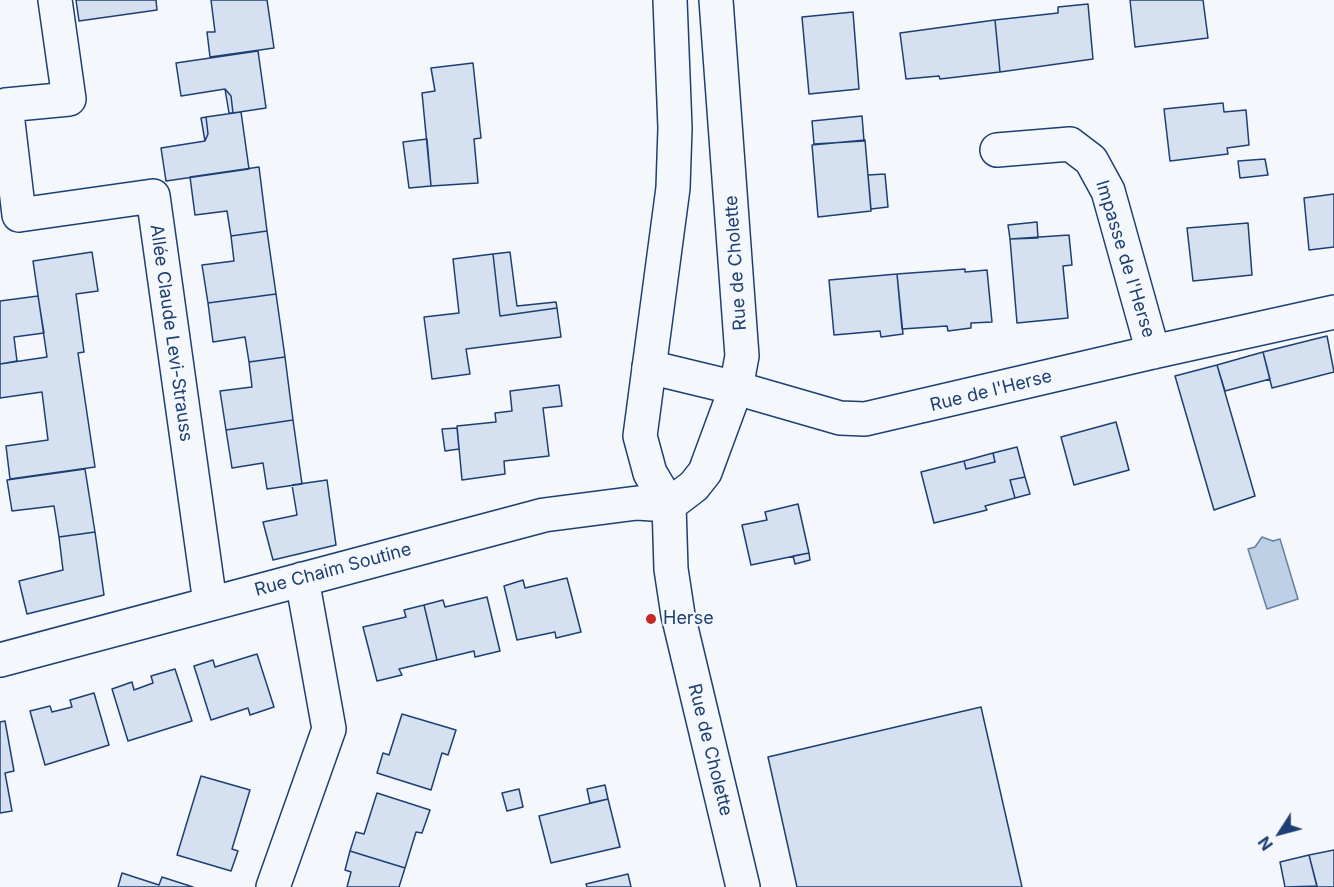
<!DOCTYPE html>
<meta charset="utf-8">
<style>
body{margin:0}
#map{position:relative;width:1334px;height:887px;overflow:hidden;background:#f4f7fb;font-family:Inter,sans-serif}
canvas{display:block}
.north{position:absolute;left:1250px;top:803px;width:60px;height:60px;-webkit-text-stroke:4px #f4f7fb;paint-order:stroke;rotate:234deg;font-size:16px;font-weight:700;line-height:24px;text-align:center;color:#1d3f73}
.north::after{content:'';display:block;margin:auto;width:21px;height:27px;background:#1d3f73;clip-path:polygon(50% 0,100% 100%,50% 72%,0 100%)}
</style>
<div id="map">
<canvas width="1334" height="887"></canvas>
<div class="north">N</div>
</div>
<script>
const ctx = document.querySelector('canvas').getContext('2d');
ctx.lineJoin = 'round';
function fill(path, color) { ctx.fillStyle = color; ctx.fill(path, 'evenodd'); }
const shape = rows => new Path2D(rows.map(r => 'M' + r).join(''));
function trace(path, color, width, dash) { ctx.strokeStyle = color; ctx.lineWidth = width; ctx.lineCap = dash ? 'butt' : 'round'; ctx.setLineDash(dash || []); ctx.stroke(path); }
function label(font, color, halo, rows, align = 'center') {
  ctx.font = font + ' Inter,sans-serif'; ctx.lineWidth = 4.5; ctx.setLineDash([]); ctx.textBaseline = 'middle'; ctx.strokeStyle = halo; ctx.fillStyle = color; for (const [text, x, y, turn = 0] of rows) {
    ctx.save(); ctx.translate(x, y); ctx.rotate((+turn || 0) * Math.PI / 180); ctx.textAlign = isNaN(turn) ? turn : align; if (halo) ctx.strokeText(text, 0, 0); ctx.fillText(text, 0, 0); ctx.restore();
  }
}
const water = shape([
 [1262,537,1273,541,1280,539,1298,599,1267,609,1248,549,1255,547,1262,537]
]);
const building = shape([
 [76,0,156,0,157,10,79,21,76,0],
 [211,0,267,0,274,48,210,57,207,32,215,32,211,0],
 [1130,0,1203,0,1208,38,1135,47,1130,0],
 [1088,4,1093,59,1000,72,995,20,1058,13,1058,7,1088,4],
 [853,12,859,89,809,94,802,17,853,12],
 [995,20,1000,72,940,79,939,76,906,79,900,33,995,20],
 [258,51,266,108,233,113,231,96,225,89,181,96,176,63,258,51],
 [473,63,481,138,474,139,478,183,431,186,422,93,435,91,431,68,473,63],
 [225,89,231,96,233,113,229,113,225,89],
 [1223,103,1224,112,1246,110,1249,145,1227,148,1228,154,1170,161,1164,109,1223,103],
 [241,112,249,169,166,181,161,148,205,141,208,134,206,117,241,112],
 [862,116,864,141,814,144,812,121,862,116],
 [206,117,208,134,205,141,201,118,206,117],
 [427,139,431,186,409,188,403,142,427,139],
 [865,140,871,211,818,217,812,145,865,140],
 [1265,159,1268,175,1240,178,1238,161,1265,159],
 [259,167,267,231,231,236,227,211,195,215,190,177,259,167],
 [885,174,888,207,871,209,868,175,885,174],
 [1334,194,1334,247,1309,250,1304,198,1334,194],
 [1037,222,1038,238,1010,239,1008,225,1037,222],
 [1248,223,1252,275,1193,281,1187,228,1248,223],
 [267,231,276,294,208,303,202,265,234,261,231,236,267,231],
 [1069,235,1072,265,1063,266,1068,318,1017,323,1010,239,1069,235],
 [92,252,98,291,76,294,84,352,78,353,95,467,10,479,6,446,48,440,42,392,0,398,0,364,47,357,33,261,92,252],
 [510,252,517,306,556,302,557,308,500,316,493,254,510,252],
 [493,254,500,316,557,308,561,337,466,349,470,374,432,379,424,317,459,313,453,259,493,254],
 [965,269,965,272,987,270,992,322,971,323,971,328,948,331,947,326,902,329,897,274,965,269],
 [897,274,903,334,881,337,880,331,834,335,829,280,897,274],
 [276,294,285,357,249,362,245,337,213,342,208,303,276,294],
 [38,296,44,333,14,337,17,361,0,364,0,301,38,296],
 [1327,336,1334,372,1272,388,1263,352,1327,336],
 [1263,352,1270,379,1225,391,1217,365,1263,352],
 [285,357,293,420,226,430,220,391,252,387,249,362,285,357],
 [1217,365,1255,496,1214,510,1175,376,1217,365],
 [559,385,562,406,543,408,549,456,504,461,505,474,462,480,457,426,496,422,495,413,512,411,510,391,559,385],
 [293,420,302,484,267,489,263,463,232,468,226,430,293,420],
 [1116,422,1129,470,1074,485,1061,437,1116,422],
 [457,428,459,449,445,451,442,429,457,428],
 [1017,447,1025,477,1010,480,1015,498,985,506,987,510,934,523,921,472,964,461,966,469,995,462,993,453,1017,447],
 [993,453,995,462,966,469,964,461,993,453],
 [85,469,95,532,59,537,54,506,12,511,7,480,85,469],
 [1025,477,1030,494,1015,498,1010,480,1025,477],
 [327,480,336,545,273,560,263,522,297,515,292,485,327,480],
 [798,504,809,553,751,565,742,525,767,520,765,512,798,504],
 [95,532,104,595,27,614,19,581,63,570,59,537,95,532],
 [809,553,810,560,795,564,793,556,809,553],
 [567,578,581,632,556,638,555,632,517,640,504,586,523,580,525,588,567,578],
 [487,597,500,651,475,657,474,651,437,660,424,605,443,600,445,607,487,597],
 [424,605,437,660,399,669,402,675,377,681,363,627,406,617,404,610,424,605],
 [257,654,274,707,250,715,248,708,211,720,194,666,213,660,215,667,257,654],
 [175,669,192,721,128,741,112,689,132,682,134,690,153,683,151,676,175,669],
 [94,693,109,745,45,765,30,711,50,706,52,712,72,707,70,700,94,693],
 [981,707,1022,887,797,887,768,757,981,707],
 [402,714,456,730,448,755,442,753,431,790,377,773,383,753,389,755,402,714],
 [5,721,14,771,5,773,12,811,0,813,0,722,5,721],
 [201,776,250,790,232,849,238,851,231,871,177,855,201,776],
 [605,785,608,799,590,803,587,789,605,785],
 [519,789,523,807,507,811,502,793,519,789],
 [377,793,430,810,422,833,416,832,405,868,350,851,356,832,364,834,377,793],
 [608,799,620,847,551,863,539,816,608,799],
 [1334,850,1334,887,1317,887,1309,855,1334,850],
 [350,851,405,868,399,887,347,887,351,872,345,870,350,851],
 [1309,855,1317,886,1285,887,1280,862,1309,855],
 [122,873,159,885,162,877,193,887,118,887,122,873],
 [628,874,631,887,587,887,586,884,628,874]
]);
const street = shape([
 [55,0,69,99,6,105,19,215,153,196,210,603],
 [997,150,1070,144,1091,160,1108,191,1153,352],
 [649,367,736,388,840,418,865,419,1153,352,1334,312],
 [0,660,544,515,637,503,669,505],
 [273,887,329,729,302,579]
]);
const secondary = shape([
 [670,0,675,128,673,188,640,436,650,473,669,505,671,569,678,615,743,887],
 [669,505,694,486,705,472,736,388,742,356,716,0]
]);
const markers = [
 [651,619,6,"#c62828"]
];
const streetNames = [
 ["Impasse de l'Herse",1125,259,73],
 ["Rue de Cholette",736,263,-94],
 ["Allée Claude Levi-Strauss",171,333,82],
 ["Rue de l'Herse",991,391,-14],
 ["Rue Chaim Soutine",333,570,-15],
 ["Rue de Cholette",710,750,76]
];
const poiNames = [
 ["Herse",663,619]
];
fill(water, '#bed0e5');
trace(water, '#687fa3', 1.5);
fill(building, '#d5e0f0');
trace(building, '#1d3f73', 1.5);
trace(street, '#1d3f73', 36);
trace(secondary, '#1d3f73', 36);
trace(street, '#f4f7fb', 33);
trace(secondary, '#f4f7fb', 33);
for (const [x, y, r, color] of markers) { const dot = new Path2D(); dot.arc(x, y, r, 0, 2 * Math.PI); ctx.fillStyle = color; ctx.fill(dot); trace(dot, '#f4f7fb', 2); }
label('18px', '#1d3f73', '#f4f7fb', streetNames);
label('18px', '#1d3f73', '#f4f7fb', poiNames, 'left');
</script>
